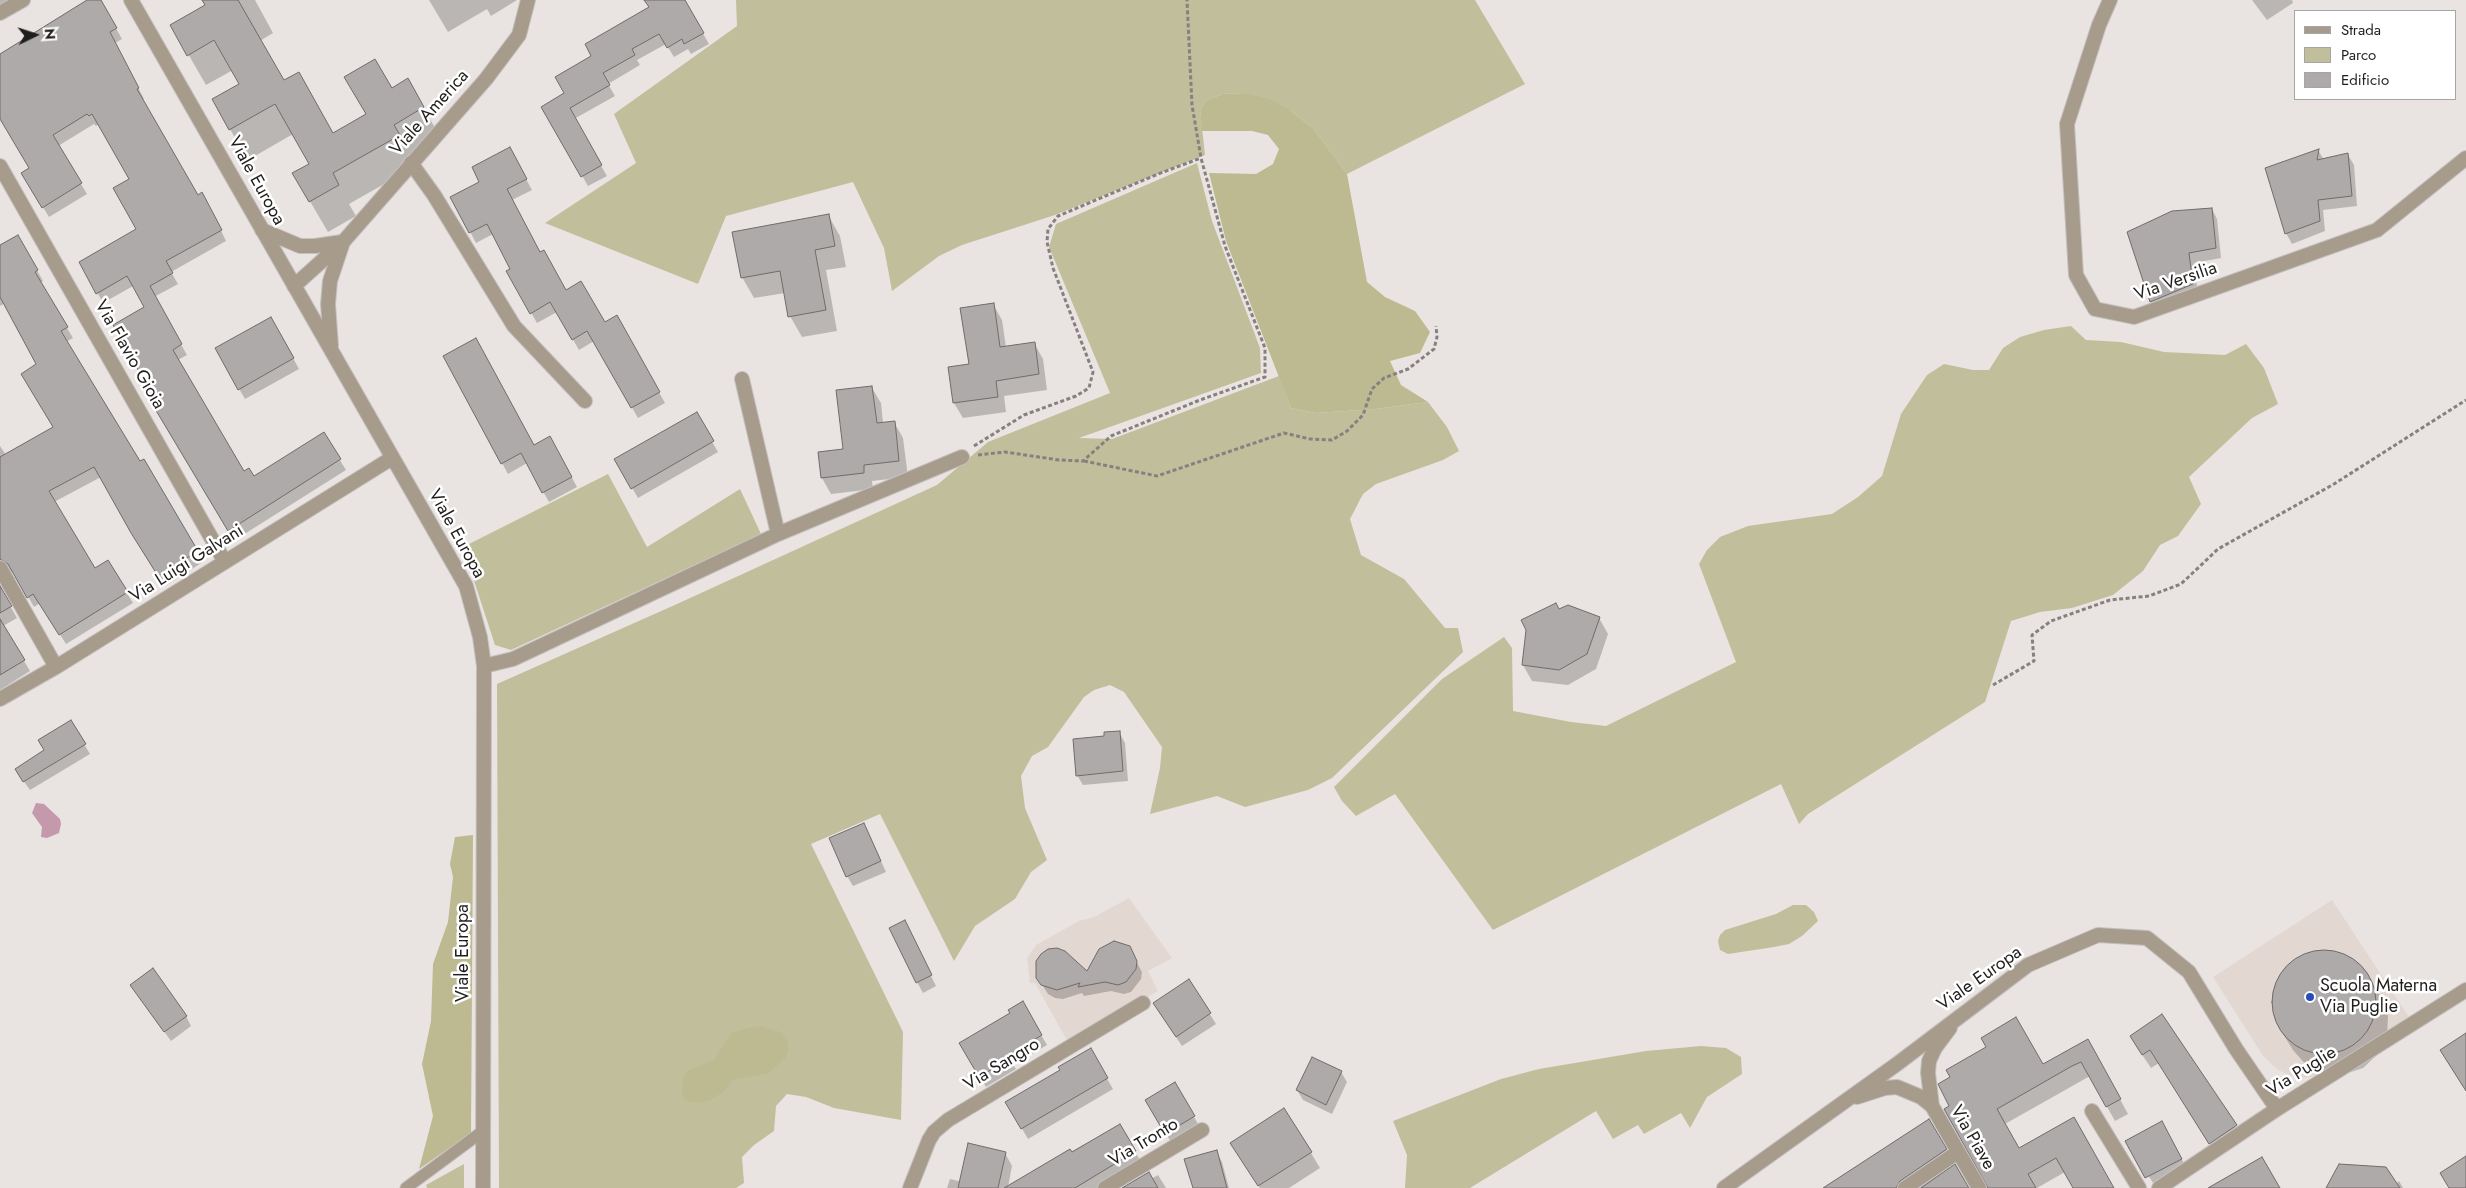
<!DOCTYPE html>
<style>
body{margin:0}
#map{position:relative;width:2466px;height:1188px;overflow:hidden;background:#e9e4e2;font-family:Jost,sans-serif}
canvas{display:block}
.legend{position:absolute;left:2294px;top:10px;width:162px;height:90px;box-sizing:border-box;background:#fff;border:1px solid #a6a5a5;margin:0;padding:6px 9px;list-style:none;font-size:15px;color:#201e1d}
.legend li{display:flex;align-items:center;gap:10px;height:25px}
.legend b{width:25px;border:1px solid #a6a5a5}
.north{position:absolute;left:10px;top:10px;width:50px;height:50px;-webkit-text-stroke:4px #fff;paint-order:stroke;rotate:86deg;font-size:14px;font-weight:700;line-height:20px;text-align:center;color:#201e1d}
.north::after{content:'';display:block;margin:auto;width:18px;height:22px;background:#201e1d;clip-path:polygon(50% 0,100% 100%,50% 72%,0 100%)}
</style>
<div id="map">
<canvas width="2466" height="1188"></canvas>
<ul class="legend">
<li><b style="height:6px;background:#a79b8c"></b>Strada</li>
<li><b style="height:14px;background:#c1be9b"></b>Parco</li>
<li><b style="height:14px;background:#afaaaa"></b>Edificio</li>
</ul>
<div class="north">N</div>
</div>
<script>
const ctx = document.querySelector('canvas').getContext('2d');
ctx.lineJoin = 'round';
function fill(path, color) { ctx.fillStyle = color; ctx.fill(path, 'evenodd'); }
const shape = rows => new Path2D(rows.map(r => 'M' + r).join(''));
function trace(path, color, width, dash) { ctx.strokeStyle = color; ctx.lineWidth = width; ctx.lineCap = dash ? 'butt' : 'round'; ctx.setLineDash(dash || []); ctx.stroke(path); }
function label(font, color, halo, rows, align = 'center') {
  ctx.font = font + ' Jost,sans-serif'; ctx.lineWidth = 5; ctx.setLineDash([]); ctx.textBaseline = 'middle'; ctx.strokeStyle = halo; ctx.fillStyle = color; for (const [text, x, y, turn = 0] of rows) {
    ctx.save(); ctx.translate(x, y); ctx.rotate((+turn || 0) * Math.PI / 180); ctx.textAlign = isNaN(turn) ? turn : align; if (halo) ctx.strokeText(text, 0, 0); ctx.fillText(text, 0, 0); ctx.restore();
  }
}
const built = shape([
 [1129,898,1172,958,1148,971,1158,991,1068,1042,1035,983,1030,983,1027,958,1036,945,1079,921,1094,917],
 [2332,900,2409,1017,2339,1065,2317,1076,2298,1079,2278,1070,2263,1056,2213,977]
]);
const green = shape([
 [736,0,1475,0,1525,84,1347,174,1313,128,1292,112,1243,93,1223,94,1207,100,1200,109,1205,155,1055,215,962,245,939,256,892,291,884,248,853,182,726,216,698,284,545,223,636,163,614,114,737,26],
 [1197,163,1212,221,1260,348,1261,373,1079,438,1112,439,1279,376,1291,408,1316,413,1375,409,1428,402,1447,427,1459,451,1443,460,1376,484,1363,494,1350,519,1361,555,1404,579,1445,628,1458,628,1463,652,1332,778,1308,790,1245,807,1217,796,1150,814,1160,768,1162,747,1124,692,1110,685,1094,690,1084,697,1048,747,1032,756,1021,776,1025,808,1047,860,1031,872,1015,899,975,926,954,961,880,814,811,844,903,1032,901,1120,834,1108,806,1097,787,1094,776,1106,774,1131,754,1145,742,1157,744,1183,736,1188,499,1188,497,684,677,604,937,485,988,442,1110,393,1049,247,1056,224],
 [2071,326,2086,340,2121,342,2164,352,2225,355,2246,344,2264,368,2278,404,2252,418,2189,477,2201,504,2178,536,2160,545,2143,571,2113,595,2072,608,2040,612,2011,621,1985,702,1808,814,1799,824,1781,784,1493,930,1395,794,1356,816,1342,801,1334,787,1442,679,1504,637,1512,648,1513,711,1571,722,1606,726,1736,662,1699,564,1707,550,1720,537,1748,526,1832,514,1858,497,1882,476,1901,414,1927,375,1944,364,1973,370,1989,370,2003,348,2020,337,2044,330],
 [608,474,647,547,740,489,761,534,511,650,495,645,463,547],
 [1793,905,1806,905,1814,912,1818,921,1802,936,1789,944,1774,947,1728,954,1720,950,1718,941,1720,935,1725,930,1776,914],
 [1701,1046,1726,1048,1741,1057,1742,1074,1707,1097,1690,1128,1681,1113,1644,1134,1638,1125,1613,1139,1596,1111,1470,1188,1405,1188,1407,1155,1393,1121,1501,1079,1539,1069,1646,1051],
 [464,1164,464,1188,427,1188,426,1185]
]);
const forest = shape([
 [1243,93,1270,99,1292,112,1313,128,1347,174,1367,282,1385,297,1415,311,1430,332,1420,353,1390,361,1401,385,1428,402,1375,409,1316,413,1291,408,1226,241,1209,173,1256,174,1273,164,1279,149,1268,135,1252,131,1202,131,1200,109,1207,100,1223,94],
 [473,835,471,1133,419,1169,433,1116,422,1064,431,1021,433,964,448,922,453,877,450,864,455,837],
 [759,1026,780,1032,788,1040,788,1051,785,1058,769,1073,732,1080,724,1091,711,1100,697,1103,684,1100,682,1094,683,1078,687,1071,714,1060,732,1032]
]);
const water = shape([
 [36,803,44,804,60,819,61,824,59,833,47,838,41,837,42,827,32,813]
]);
const shadow = shape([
 [0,0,23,0,0,14],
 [89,0,100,0,122,39,115,43,144,99,141,100,198,196,208,204,226,241,171,272,178,284,154,297,187,355,178,360,244,472,254,478,324,434,346,470,235,540,143,387,148,384,146,308,133,286,103,303,81,262,138,230,131,180,99,124,96,126,94,124,58,146,87,194,49,217,22,173,31,168,0,117,0,55],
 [203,0,255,0,273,33,260,41,284,82,333,134,368,114,391,89,407,80,441,138,416,166,349,204,356,216,328,232,294,174,310,164,293,134,248,160,213,100,241,84,233,70,206,85,172,26,206,6],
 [429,0,517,0,491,16,487,9,448,32],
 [646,0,684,0,709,44,691,54,688,49,674,57,666,44,637,60,640,65,608,84,615,96,574,119,607,176,588,186,543,107,566,94,593,56,650,8],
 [2252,0,2292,0,2293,3,2267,20],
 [2318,150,2324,160,2348,155,2354,165,2357,206,2323,210,2325,231,2292,244,2286,233],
 [515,159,532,190,512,200,540,254,566,291,604,324,617,317,665,403,638,418,594,341,579,350,557,312,537,323,508,272,512,270,493,234,476,243,452,197,481,182],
 [2212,209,2217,219,2221,258,2194,263,2198,295,2157,312,2151,302],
 [828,215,840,236,846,267,826,270,837,331,802,337,790,316,785,293,754,298,742,277],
 [18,236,43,281,40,283,73,338,66,342,139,463,144,460,203,562,165,586,138,544,101,477,54,502,95,570,108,562,133,603,66,644,40,603,34,607,15,574,7,570,0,573,0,446,6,455,55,428,38,365,5,303,0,306,0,246],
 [993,304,1002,320,1006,347,1034,343,1043,359,1047,390,1004,396,1006,412,963,418,954,403],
 [271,318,299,369,245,399,216,349],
 [445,357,534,447,556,448,577,487,549,502,527,463,508,474],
 [872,388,881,403,883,423,894,422,903,438,908,477,872,481,873,489,831,494,822,478,820,453,844,450],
 [696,414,718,452,638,498,616,460],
 [0,588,17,618,3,626,30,671,0,690],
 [1559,611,1599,618,1608,634,1596,669,1568,685,1532,681,1523,665,1527,630],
 [70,721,90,754,30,790,22,779],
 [1119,732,1125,743,1128,781,1083,785,1077,775,1105,737],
 [864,824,886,872,853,886,847,876],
 [908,931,936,986,923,993,917,982],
 [1122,944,1134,957,1142,972,1141,979,1131,992,1124,994,1111,991,1084,996,1082,993,1063,999,1055,998,1048,994,1037,977,1037,961,1087,973,1100,950,1106,945],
 [2317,951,2337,952,2355,961,2368,976,2381,997,2388,1016,2387,1036,2378,1054,2363,1068,2345,1074,2325,1073,2307,1066,2293,1050,2280,1029,2274,1009,2275,989,2283,971,2298,958],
 [1189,981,1216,1024,1182,1046,1160,1013],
 [138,995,186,1016,191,1026,171,1041],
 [1022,1003,1047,1045,1013,1065,1016,1069,986,1087,961,1044,1012,1013],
 [2161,1016,2244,1140,2218,1157,2159,1063,2151,1068,2139,1050],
 [1090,1050,1113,1089,1028,1139,1007,1103,1061,1071],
 [2096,1055,2128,1114,2115,1121,2090,1076,2005,1124,2019,1149,2074,1118,2113,1188,2074,1188,2065,1172,2037,1188,1989,1188,1946,1109,2043,1066],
 [1341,1072,1347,1082,1332,1114,1303,1100,1297,1090],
 [1174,1084,1200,1127,1172,1144,1147,1100],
 [1929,1120,1968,1188,1826,1188],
 [1119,1125,1143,1165,1104,1188,974,1188,1005,1153,1012,1166,1008,1187],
 [2168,1133,2187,1169,2155,1186,2133,1151],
 [1216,1151,1222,1162,1229,1188,1194,1188],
 [1311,1153,1320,1168,1289,1188,1260,1188,1241,1159],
 [1158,1175,1166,1188,1124,1188,1151,1179],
 [950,1179,967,1183,970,1188,947,1188],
 [2399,1181,2403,1188,2327,1188,2396,1184]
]);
const building = shape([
 [87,0,101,0,117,28,110,32,139,88,137,89,198,195,202,192,222,230,166,261,173,273,150,286,182,344,173,350,244,471,249,468,254,476,324,432,341,459,228,531,142,387,146,384,113,325,144,307,127,276,96,294,79,262,136,229,113,188,129,179,92,114,89,116,87,114,53,135,82,183,42,208,21,173,29,168,0,119,0,54,87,0],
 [202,0,238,0,284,80,299,72,333,133,366,114,344,77,375,59,392,88,408,78,424,107,394,125,400,135,333,173,339,185,309,202,292,173,309,164,275,104,229,130,212,99,239,84,214,40,187,56,170,25,205,5,202,0],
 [644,0,685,0,704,33,684,44,682,39,667,48,659,34,632,49,635,55,603,73,610,85,570,108,602,165,581,177,541,107,564,93,555,77,591,56,585,44,649,7,644,0],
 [510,147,527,179,507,189,540,252,544,250,566,290,581,281,605,322,617,315,660,392,631,408,587,331,572,340,550,302,530,314,506,271,510,269,487,224,469,233,450,197,479,182,472,167,510,147],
 [2319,149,2317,160,2348,153,2352,196,2318,200,2320,221,2285,234,2265,168,2319,149],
 [2212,208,2216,248,2189,253,2193,284,2150,302,2127,232,2172,211,2212,208],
 [829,214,835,246,815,250,826,310,788,317,780,271,741,278,732,232,829,214],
 [18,235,38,270,35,272,68,327,61,331,140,461,144,459,198,551,158,576,131,533,94,467,49,491,95,568,108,560,128,592,59,635,33,594,27,598,8,564,0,559,0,457,53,427,21,374,36,364,0,297,0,245,18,235],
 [994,303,1000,347,1035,342,1039,374,996,381,998,397,953,403,948,367,969,364,960,308,994,303],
 [271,317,294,358,238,390,215,348,271,317],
 [476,338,534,445,550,436,572,477,542,493,521,453,501,464,443,356,476,338],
 [872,386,877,423,895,421,899,461,864,465,864,473,821,478,818,452,843,449,836,390,872,386],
 [697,412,714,441,631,489,614,459,697,412],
 [0,586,12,606,0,613,0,586],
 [1556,603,1559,609,1568,605,1600,617,1587,654,1559,670,1522,665,1526,630,1521,620,1556,603],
 [0,619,25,660,0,675,0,619],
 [71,720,86,744,23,782,15,769,44,750,38,740,71,720],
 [1120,731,1123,771,1076,776,1073,739,1104,736,1104,732,1120,731],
 [864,823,881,861,846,877,829,838,864,823],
 [905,920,932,975,916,983,889,928,905,920],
 [1114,941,1130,946,1137,961,1136,969,1126,982,1118,985,1105,982,1078,987,1080,983,1057,990,1041,985,1036,978,1036,961,1041,954,1048,949,1057,948,1065,951,1087,971,1099,949,1114,941],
 '2272 1002a52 52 0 1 1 104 0a52 52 0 1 1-104 0Z',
 [153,968,187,1016,164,1032,130,985,153,968],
 [1189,979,1211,1013,1176,1037,1153,1003,1189,979],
 [1023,1001,1042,1035,1009,1055,1011,1058,979,1077,959,1043,1010,1013,1008,1010,1023,1001],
 [2162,1014,2237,1125,2209,1144,2150,1050,2142,1055,2130,1036,2162,1014],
 [2016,1017,2043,1064,2088,1039,2121,1099,2106,1107,2081,1062,2072,1066,1997,1109,2019,1148,2074,1117,2114,1188,2073,1188,2056,1158,2028,1174,2036,1188,1988,1188,1944,1109,1949,1106,1938,1084,1950,1077,1946,1070,1986,1047,1981,1038,2016,1017],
 [2466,1033,2466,1091,2440,1050,2466,1033],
 [1091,1048,1108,1078,1021,1129,1005,1102,1060,1070,1058,1067,1091,1048],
 [1312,1057,1342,1071,1326,1105,1296,1090,1312,1057],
 [1175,1082,1195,1116,1165,1134,1145,1100,1175,1082],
 [1284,1108,1312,1152,1258,1186,1230,1143,1284,1108],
 [1929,1119,1947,1149,1900,1181,1896,1188,1823,1188,1929,1119],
 [2162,1121,2182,1159,2145,1178,2125,1141,2162,1121],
 [1120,1124,1136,1151,1075,1188,1004,1188,1070,1149,1072,1152,1120,1124],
 [968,1143,1006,1152,998,1188,958,1188,968,1143],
 [1217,1150,1227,1188,1193,1188,1184,1159,1217,1150],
 [2466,1156,2466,1188,2449,1188,2440,1173,2466,1156],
 [2262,1157,2280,1188,2208,1188,2262,1157],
 [1955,1164,1969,1188,1921,1188,1955,1164],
 [2339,1164,2386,1167,2400,1188,2326,1188,2339,1164],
 [1149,1172,1158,1188,1122,1188,1149,1172]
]);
const path = shape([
 [974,446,1024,415,1076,396,1089,388,1093,372,1053,268,1047,242,1048,229,1058,216,1158,174,1201,158],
 [978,455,1005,452,1059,460,1083,461,1111,436,1200,400,1265,377,1265,348,1225,246,1201,158,1192,105,1187,0],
 [1084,461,1157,476,1284,433,1310,439,1332,440,1347,431,1363,415,1372,389,1384,378,1408,369,1434,349,1437,337,1436,326],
 [1993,685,2034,661,2032,635,2051,621,2110,600,2149,596,2181,584,2218,549,2334,484,2466,400]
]);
const service = shape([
 [406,1188,483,1131]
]);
const minor = shape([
 [131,0,466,586,480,637,484,666,483,1188],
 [2110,0,2099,25,2067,124,2076,275,2095,309,2134,317,2377,230,2466,158],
 [0,13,23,0],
 [411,163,434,195,514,326,585,401],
 [0,166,225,562],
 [262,230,300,246,315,246,342,242],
 [294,286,343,242,486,79,519,35,528,0],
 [331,346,328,304,330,281,342,245],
 [778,534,962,457],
 [0,568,56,667],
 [484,666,513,659,778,534,742,379],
 [0,699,56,667,392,458],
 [1857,1097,1885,1088,1897,1087,1921,1097,1932,1106,1979,1188],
 [1932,1106,1928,1073,1929,1061,1935,1048,1950,1028],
 [2092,1111,2139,1188],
 [910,1188,929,1140,934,1132,948,1120,1143,1003],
 [1105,1188,1202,1130],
 [1724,1188,1897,1064,2028,965,2098,935,2147,938,2189,972,2236,1049,2277,1109],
 [1905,1188,1958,1152],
 [2159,1188,2277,1109,2466,990]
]);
const markers = [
 [2310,997,5,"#274cbb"]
];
const streetNames = [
 ["Viale America",430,113,-48],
 ["Viale Europa",256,181,61],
 ["Via Versilia",2176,282,-19],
 ["Via Flavio Gioia",129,355,60],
 ["Viale Europa",456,534,61],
 ["Via Luigi Galvani",187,564,-32],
 ["Viale Europa",464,953,-90],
 ["Viale Europa",1980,979,-35],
 ["Via Sangro",1002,1065,-31],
 ["Via Puglie",2302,1072,-32],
 ["Via Piave",1972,1138,60],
 ["Via Tronto",1144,1143,-31]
];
const poiNames = [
 ["Scuola Materna",2320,987],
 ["Via Puglie",2320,1008]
];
fill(built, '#e3d7d1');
fill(green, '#c1be9b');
fill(forest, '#bdb990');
fill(water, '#c399ab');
fill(shadow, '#0003');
fill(building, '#afaaaa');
trace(building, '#706b6b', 1);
trace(service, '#c5c0bf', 13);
trace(minor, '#c5c0bf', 16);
trace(path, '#84817f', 3, [4, 2.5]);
trace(service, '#a79b8c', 11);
trace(minor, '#a79b8c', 14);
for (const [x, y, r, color] of markers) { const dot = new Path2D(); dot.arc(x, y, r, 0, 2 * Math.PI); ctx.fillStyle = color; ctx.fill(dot); trace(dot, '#fff', 2); }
label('18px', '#201e1d', '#fff', streetNames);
label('18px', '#201e1d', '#fff', poiNames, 'left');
</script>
